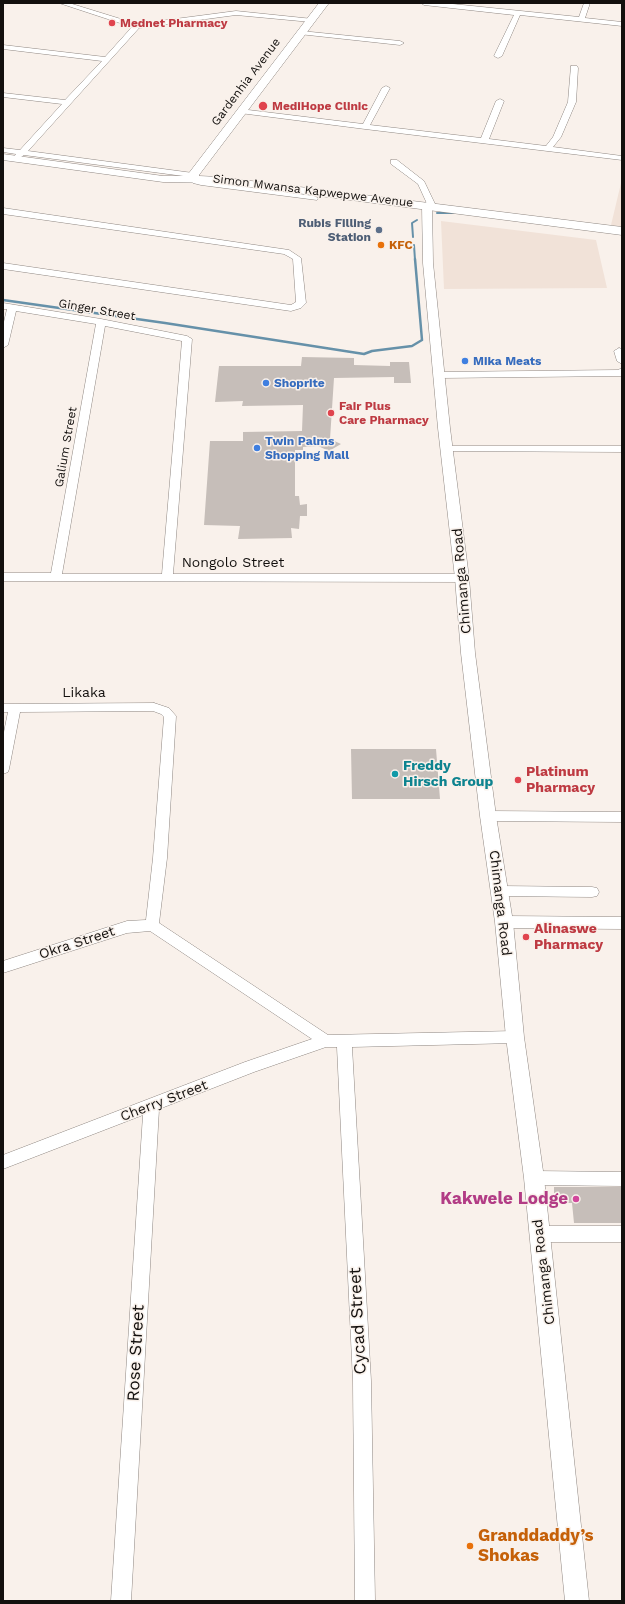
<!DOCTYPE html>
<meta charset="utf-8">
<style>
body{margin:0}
#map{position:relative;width:625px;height:1604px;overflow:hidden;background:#f9f1eb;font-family:"Work Sans",sans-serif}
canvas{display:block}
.frame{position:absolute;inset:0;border:4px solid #13100e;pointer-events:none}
</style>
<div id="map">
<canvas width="625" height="1604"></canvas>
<div class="frame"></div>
</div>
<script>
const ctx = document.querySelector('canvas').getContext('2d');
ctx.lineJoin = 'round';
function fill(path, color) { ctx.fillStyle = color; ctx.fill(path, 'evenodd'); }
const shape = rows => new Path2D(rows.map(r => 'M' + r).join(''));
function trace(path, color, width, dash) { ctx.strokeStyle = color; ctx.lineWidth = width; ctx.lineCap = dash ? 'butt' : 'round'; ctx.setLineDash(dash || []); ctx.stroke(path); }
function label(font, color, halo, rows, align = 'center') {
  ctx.font = font + ' "Work Sans",sans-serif'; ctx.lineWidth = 3; ctx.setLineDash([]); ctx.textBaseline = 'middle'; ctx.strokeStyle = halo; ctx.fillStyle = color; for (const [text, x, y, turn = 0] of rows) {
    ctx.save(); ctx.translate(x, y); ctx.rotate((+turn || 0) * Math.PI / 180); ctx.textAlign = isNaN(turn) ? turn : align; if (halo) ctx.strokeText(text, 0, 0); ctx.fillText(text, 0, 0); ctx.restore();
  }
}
const built = shape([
 [622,179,622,227,611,225],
 [441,221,596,240,607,288,444,289]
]);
const streamFar1 = shape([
 [437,213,454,213],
 [413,237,412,223,417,220],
 [414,245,415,260]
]);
const stream = shape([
 [3,300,165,323,364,354,372,351,412,346,422,340,415,259]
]);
const building = shape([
 [302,357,354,358,354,365,390,366,390,362,409,362,411,383,394,383,394,377,334,378,330,439,341,444,329,451,318,446,303,447,303,450,295,450,295,496,299,496,300,505,307,504,307,516,300,516,299,529,291,528,292,538,238,539,240,526,204,525,210,441,243,441,243,432,302,431,303,405,242,406,243,401,215,402,219,366,301,366],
 [351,749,436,749,440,799,352,799],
 [554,1187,622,1187,622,1223,574,1223,572,1203,561,1203,560,1193,554,1193]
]);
const minor = shape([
 [59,3,69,3,137,24,236,11,313,19,314,20,311,22,236,15,139,28,28,151,193,173,196,173,200,180,203,181,314,196,318,198,317,200,201,185,193,183,191,177,24,155,18,159,14,157,16,154,3,152,3,148,20,150,62,104,3,97,3,93,65,100,102,61,3,49,3,45,105,57,132,27,59,3],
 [421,3,443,3,579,17,584,3,590,3,585,18,622,22,622,26,520,15,502,56,498,58,494,56,514,15,424,5,421,3],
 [301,31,400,41,404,43,400,45,299,34,299,32,301,31],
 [571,66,577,66,578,68,576,102,561,137,553,147,622,156,622,160,365,129,240,113,236,111,240,109,363,124,382,88,386,86,390,88,370,125,481,138,496,101,500,99,504,101,489,139,546,146,553,137,568,102,571,66],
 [391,160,397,160,424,181,436,206,435,208,429,208,418,184,391,164,391,160],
 [3,208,289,250,301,258,306,303,301,308,291,311,3,269,3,263,291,305,296,302,293,259,284,254,3,214,3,208],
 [3,303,101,319,187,336,192,339,173,574,462,574,466,575,468,578,466,581,462,582,3,581,3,573,51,573,96,324,16,311,8,345,3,348,3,326,7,309,3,309,3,303],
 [105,326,182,341,162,574,62,574,105,326],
 [619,348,622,349,622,364,617,361,614,351,619,348],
 [622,368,621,376,440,378,435,375,440,372,618,370,622,368],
 [448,446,622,446,622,452,444,451,443,449,444,447,448,446],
 [154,703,169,708,176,716,167,858,159,923,328,1035,515,1031,520,1033,522,1037,520,1041,515,1043,352,1047,371,1381,375,1601,355,1601,353,1381,337,1047,326,1047,254,1072,159,1109,131,1601,111,1601,143,1115,3,1169,3,1155,245,1062,312,1039,150,931,127,933,3,973,3,961,127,921,146,920,153,858,164,717,161,714,153,711,20,712,9,769,8,772,3,774,3,737,8,712,3,712,3,704,154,703],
 [488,811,622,812,622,822,488,821,483,819,481,816,483,813,488,811],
 [499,886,592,887,597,888,599,892,597,896,592,897,499,896,494,895,492,891,494,887,499,886],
 [504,916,622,917,622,929,504,928,499,926,497,922,499,918,504,916],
 [534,1171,622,1172,622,1186,534,1185,528,1183,526,1178,528,1173,534,1171],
 [539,1226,622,1226,622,1242,539,1242,533,1239,531,1234,533,1229,539,1226]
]);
const tertiary = shape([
 [427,202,432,205,433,263,450,428,469,578,475,653,496,816,513,922,524,1037,544,1178,589,1601,565,1601,524,1178,506,1037,495,922,480,816,461,653,455,578,438,428,423,263,422,205,427,202]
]);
const secondary = shape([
 [319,3,329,3,199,175,199,176,219,177,622,227,622,235,219,183,163,182,3,160,3,154,163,176,188,176,189,173,319,3]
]);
const markers = [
 [112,23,4,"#e0444e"],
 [263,106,5,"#e0444e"],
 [379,230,4,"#5c6f8a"],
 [381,245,4,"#e8710a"],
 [465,361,4,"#3f7fe0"],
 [266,383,4,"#3f7fe0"],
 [331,413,4,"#e0444e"],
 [257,448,4,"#3f7fe0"],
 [395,774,4,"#0f9aa8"],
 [518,780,4,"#e0444e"],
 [526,937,4,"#e0444e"],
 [576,1199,4,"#d1479c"],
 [470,1546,4,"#e8710a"]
];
const farHealthnames = [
 ["Mednet Pharmacy",120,23],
 ["MediHope Clinic",272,106],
 ["Fair Plus",339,406],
 ["Care Pharmacy",339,420]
];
const farStreetnames = [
 ["Gardenhia Avenue",246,82,-53],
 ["Simon Mwansa Kapwepwe Avenue",313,191,7],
 ["Ginger Street",97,310,10],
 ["Galium Street",66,447,-80]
];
const farServicenames = [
 ["Rubis Filling",371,223],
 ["Station",371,237]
];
const farFoodnames = [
 ["KFC",389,245]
];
const farShopnames = [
 ["Mika Meats",473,361],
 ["Shoprite",274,383],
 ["Twin Palms",265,441],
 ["Shopping Mall",265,455]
];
const streetNames = [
 ["Nongolo Street",233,563],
 ["Chimanga Road",462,581,-95],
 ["Likaka",84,693],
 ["Chimanga Road",500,903,83],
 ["Okra Street",77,943,-18],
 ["Cherry Street",164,1101,-21],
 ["Chimanga Road",544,1272,-97]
];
const cultureNames = [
 ["Freddy",403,766],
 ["Hirsch Group",403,782]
];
const healthNames = [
 ["Platinum",526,772],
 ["Pharmacy",526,788],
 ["Alinaswe",534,929],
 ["Pharmacy",534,945]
];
const nearHotelnames = [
 ["Kakwele Lodge",568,1199]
];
const nearStreetnames = [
 ["Cycad Street",358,1321,-93],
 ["Rose Street",136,1353,-87]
];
const nearFoodnames = [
 ["Granddaddy’s",478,1536],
 ["Shokas",478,1556]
];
fill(built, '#f1e2d8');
trace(streamFar1, '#6691a9', 2);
trace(stream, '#6691a9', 2.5);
fill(building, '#c6beb9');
trace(minor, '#8f8782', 1);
trace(tertiary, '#8f8782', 1);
trace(secondary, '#8f8782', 1);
fill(minor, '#fff');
fill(tertiary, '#fff');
fill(secondary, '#fff');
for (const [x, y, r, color] of markers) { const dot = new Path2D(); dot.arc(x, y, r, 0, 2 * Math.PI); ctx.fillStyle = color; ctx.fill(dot); trace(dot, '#f9f1eb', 1.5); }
label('bold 12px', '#be3a42', '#f9f1eb', farHealthnames, 'left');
label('12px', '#13100e', '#f9f1eb', farStreetnames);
label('bold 12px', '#4e5e75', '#f9f1eb', farServicenames, 'right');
label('bold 12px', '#c56008', '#f9f1eb', farFoodnames, 'left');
label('bold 12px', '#366cbe', '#f9f1eb', farShopnames, 'left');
label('14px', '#13100e', '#f9f1eb', streetNames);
label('bold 14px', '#0d838f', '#f9f1eb', cultureNames, 'left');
label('bold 14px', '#be3a42', '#f9f1eb', healthNames, 'left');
label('bold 17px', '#b23c85', '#f9f1eb', nearHotelnames, 'right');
label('17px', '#13100e', '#f9f1eb', nearStreetnames);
label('bold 17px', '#c56008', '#f9f1eb', nearFoodnames, 'left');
</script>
